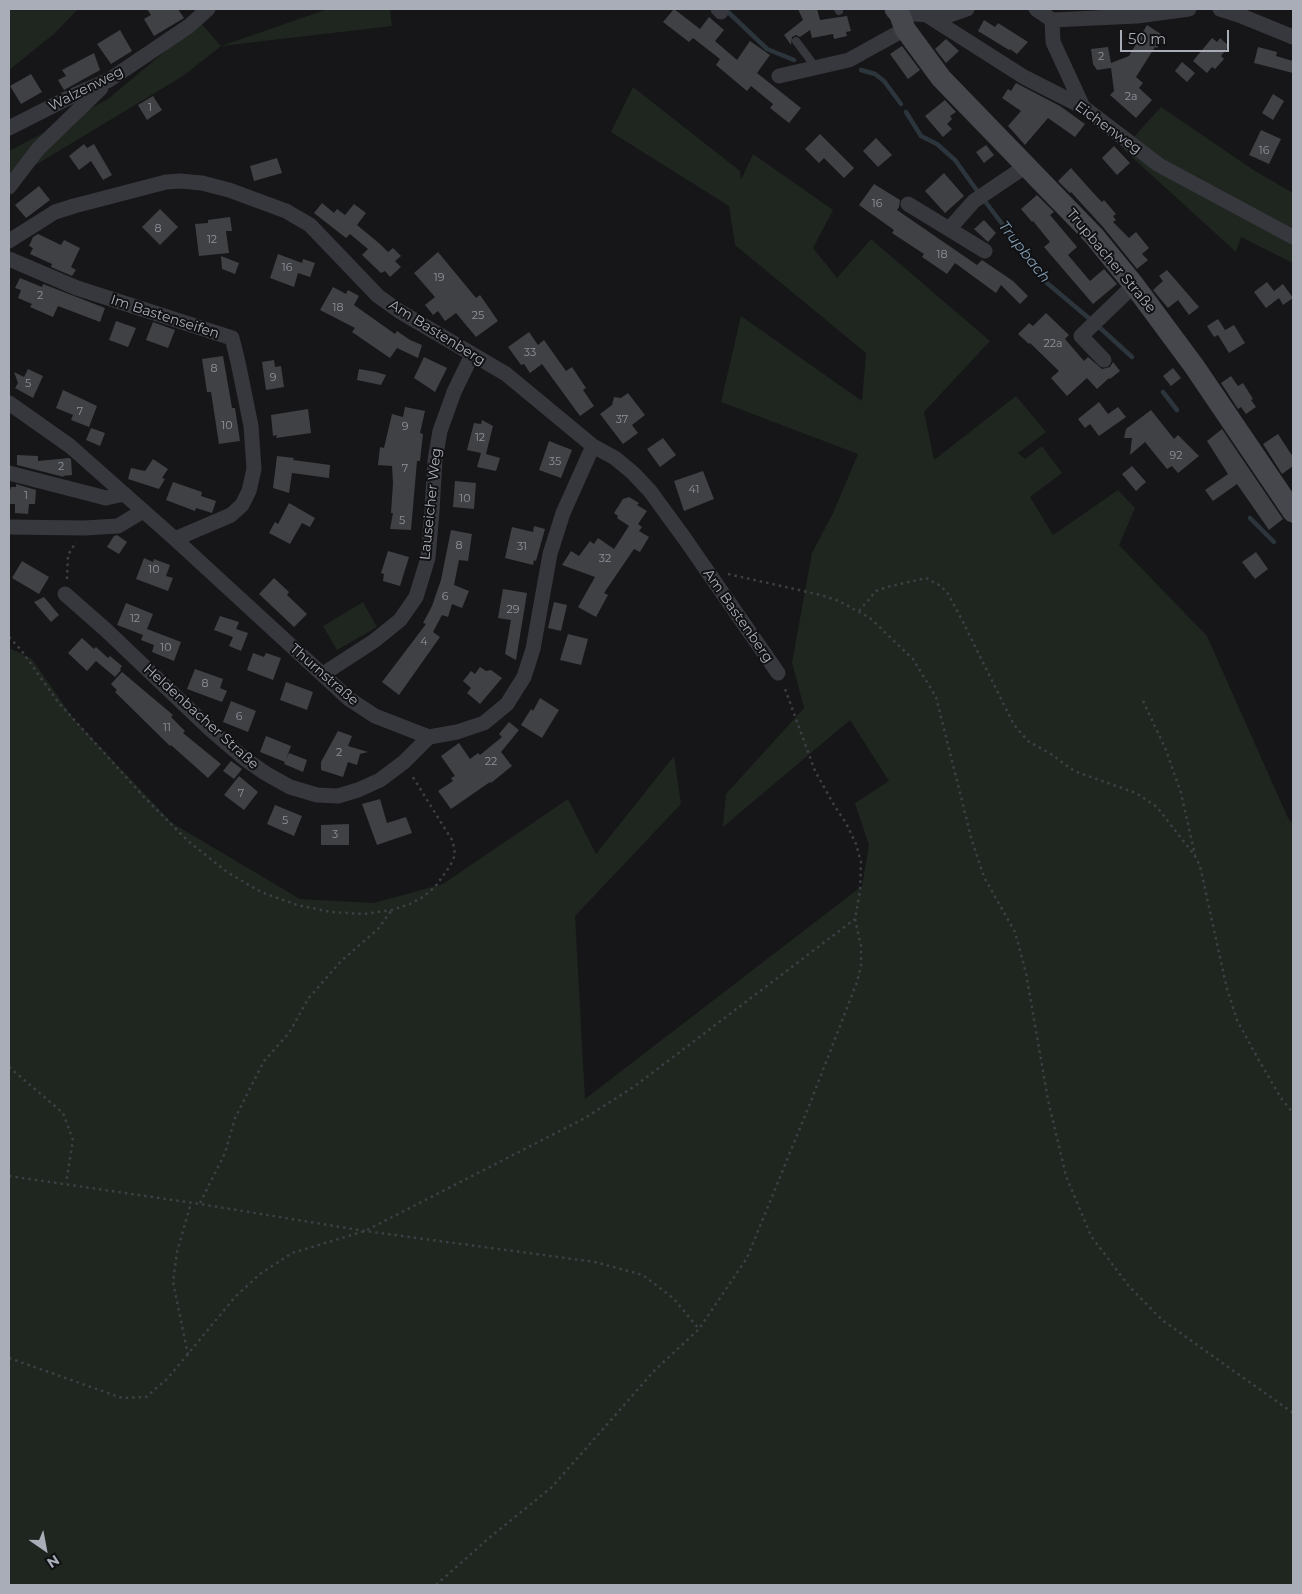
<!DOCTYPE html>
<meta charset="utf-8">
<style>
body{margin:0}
#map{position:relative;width:1302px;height:1594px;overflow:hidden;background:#161618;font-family:Montserrat,sans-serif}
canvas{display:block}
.frame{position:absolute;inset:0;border:10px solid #a8adb8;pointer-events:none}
.north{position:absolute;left:20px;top:1524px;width:50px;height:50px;-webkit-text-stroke:4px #111113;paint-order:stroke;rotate:147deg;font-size:14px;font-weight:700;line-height:20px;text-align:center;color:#a8adb8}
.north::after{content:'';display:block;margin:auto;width:18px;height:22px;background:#a8adb8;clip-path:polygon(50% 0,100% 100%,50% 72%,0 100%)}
.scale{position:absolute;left:1120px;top:30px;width:109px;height:22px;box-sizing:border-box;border:2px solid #a8adb8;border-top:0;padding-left:6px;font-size:15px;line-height:18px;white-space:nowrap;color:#a8adb8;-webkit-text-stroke:4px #111113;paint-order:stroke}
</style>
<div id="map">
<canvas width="1302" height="1594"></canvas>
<div class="frame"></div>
<div class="north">N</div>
<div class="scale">50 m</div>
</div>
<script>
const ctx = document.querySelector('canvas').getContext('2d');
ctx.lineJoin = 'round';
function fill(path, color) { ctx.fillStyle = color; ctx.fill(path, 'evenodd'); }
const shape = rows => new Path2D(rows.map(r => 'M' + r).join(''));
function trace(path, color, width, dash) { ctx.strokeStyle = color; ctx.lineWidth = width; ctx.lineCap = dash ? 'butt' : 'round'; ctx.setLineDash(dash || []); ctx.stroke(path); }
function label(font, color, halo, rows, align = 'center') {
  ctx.font = font + ' Montserrat,sans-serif'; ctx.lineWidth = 4; ctx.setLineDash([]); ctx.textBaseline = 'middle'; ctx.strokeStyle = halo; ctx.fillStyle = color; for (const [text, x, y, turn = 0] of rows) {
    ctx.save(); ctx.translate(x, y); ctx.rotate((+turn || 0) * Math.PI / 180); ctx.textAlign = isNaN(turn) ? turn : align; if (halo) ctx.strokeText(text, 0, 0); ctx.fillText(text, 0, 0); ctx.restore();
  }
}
const green = shape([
 [9,9,78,9,55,33,9,70],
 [328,9,390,9,392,26,221,46,183,76,9,181,9,151,108,99,200,22,221,46],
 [633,87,740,171,741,180,753,154,833,210,813,248,837,278,871,239,990,341,924,412,934,460,1016,396,1046,432,1018,453,1025,459,1042,446,1062,473,1030,497,1053,535,1118,490,1135,508,1119,545,1207,636,1288,818,1293,824,1293,1585,9,1585,9,648,32,659,73,718,172,823,300,899,374,903,443,884,568,799,596,854,674,756,681,804,575,916,585,1099,862,886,869,845,855,803,889,781,850,720,723,827,726,794,804,708,792,663,812,553,834,511,858,454,721,402,741,316,862,401,866,353,735,245,729,206,611,132],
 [1161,107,1255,171,1293,193,1293,263,1241,237,1236,252,1123,149],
 [363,602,377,627,337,650,323,626]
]);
const stream = shape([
 [728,9,727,11,767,49,794,60],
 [861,70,875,74,884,81,901,104],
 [906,112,921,136,937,144,955,160,978,192],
 [984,200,1047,283,1091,320],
 [1099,327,1132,357],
 [1163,392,1177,410],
 [1250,518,1274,542]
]);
const building = shape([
 [147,9,178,9,184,18,154,36,144,19,151,15],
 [674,9,700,29,709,17,724,30,715,41,737,60,750,41,770,55,757,73,801,108,789,123,770,108,773,104,751,86,747,91,716,65,720,59,693,38,689,42,663,22],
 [798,9,817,9,820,20,847,16,851,31,846,32,847,36,834,39,833,34,812,38,810,30,800,37,796,35,792,37,791,45,784,35,803,20],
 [984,20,995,27,998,23,1028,42,1017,54,1010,49,1009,50,978,31],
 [1147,25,1164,36,1157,48,1155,47,1136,77,1143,83,1139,88,1152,100,1136,118,1110,95,1114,91,1111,68,1097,70,1093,64,1091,49,1108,47,1111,63,1129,56],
 [120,30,132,51,111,64,97,44],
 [1212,38,1217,42,1220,38,1229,46,1221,56,1224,59,1215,69,1212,67,1207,73,1193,61],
 [946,39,959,51,946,63,935,49],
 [902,46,920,70,908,79,890,54],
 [1258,47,1277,52,1276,56,1293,61,1293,73,1254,63],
 [94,53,100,70,64,90,58,80,66,76,62,70],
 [1182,62,1195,73,1187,82,1175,71],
 [31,74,42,92,21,104,10,86],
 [1016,83,1060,106,1085,124,1075,137,1048,118,1025,145,1008,126,1021,111,1002,98,1008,89,1011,91],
 [1273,94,1284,101,1273,120,1262,113],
 [153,96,162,110,147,120,138,105],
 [945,100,956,112,950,116,952,119,947,124,952,129,943,137,925,116],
 [1261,130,1281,139,1269,164,1249,155],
 [820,134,854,168,844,178,824,158,819,163,805,149],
 [876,138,892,155,878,167,863,151],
 [84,144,87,148,94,144,112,175,103,180,91,161,79,170,69,156],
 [986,145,994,155,984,163,976,152],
 [1114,146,1130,163,1117,175,1102,158],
 [277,158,282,173,254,181,250,166],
 [1071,168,1097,197,1102,202,1104,200,1116,214,1113,216,1116,220,1113,222,1129,238,1136,232,1149,248,1142,254,1148,260,1137,269,1103,227,1071,192,1070,193,1058,181],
 [944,173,964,196,945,213,925,191],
 [874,184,900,200,899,207,897,210,977,265,982,260,1013,281,1028,296,1020,304,1001,285,996,293,955,263,947,274,922,257,924,254,892,233,894,230,859,205],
 [39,186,50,200,26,218,15,205],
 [1037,195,1054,212,1050,215,1077,247,1068,255,1090,281,1104,269,1117,284,1093,304,1044,247,1050,242,1033,221,1032,222,1021,209],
 [322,203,334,213,337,209,345,215,354,204,366,213,357,225,380,244,388,252,393,248,401,256,395,261,401,267,390,277,385,271,381,273,362,255,368,249,350,234,346,238,314,213],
 [160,209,178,227,160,245,142,227],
 [230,217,232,231,226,231,229,253,199,256,195,224,208,223,208,220],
 [984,220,996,233,988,242,974,229],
 [38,234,61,245,64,240,80,248,71,267,76,270,72,276,51,267,52,264,30,254,33,248,29,246,33,237],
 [438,252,476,298,480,295,498,321,476,337,456,313,445,321,438,311,433,315,425,305,435,297,414,273],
 [278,254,302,263,303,259,315,263,310,277,298,273,294,287,270,278],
 [221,256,239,263,235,274,222,269],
 [1167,270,1199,307,1189,315,1178,300,1168,308,1153,290,1163,281,1159,276],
 [20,278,42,287,43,284,105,308,100,322,58,306,53,317,30,307,32,304,18,298,21,290,15,288],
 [1267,282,1274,291,1283,284,1293,298,1283,305,1279,298,1266,308,1254,292],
 [333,287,346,294,348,290,359,296,354,305,395,334,397,331,410,340,422,345,418,358,397,348,390,358,352,332,355,328,320,310],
 [1046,313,1069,335,1065,339,1084,361,1088,357,1102,369,1110,367,1113,362,1120,371,1110,379,1109,378,1097,389,1087,378,1067,396,1051,378,1059,371,1030,343,1029,344,1018,334,1029,323,1033,326],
 [1218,319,1225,330,1220,333,1234,325,1245,343,1229,353,1218,335,1214,337,1207,326],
 [116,321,136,328,128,347,109,340],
 [153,322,175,330,168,348,146,340],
 [529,332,538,345,544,340,566,371,572,367,586,388,583,390,594,406,580,416,542,364,530,373,524,364,521,365,508,347],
 [223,356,232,408,235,408,240,441,219,444,211,392,207,392,202,359],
 [424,357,447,368,435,392,414,378],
 [274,360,275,367,281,366,284,387,266,390,262,362],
 [1173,368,1181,378,1171,386,1163,376],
 [28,369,43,376,33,398,15,388,18,383,14,372,24,377],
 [359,369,376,372,386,375,381,385,357,380],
 [1231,376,1238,386,1243,383,1253,399,1251,400,1256,407,1246,414,1241,407,1238,409,1221,383],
 [63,390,97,406,89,427,71,420,73,415,56,408],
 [628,393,645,415,632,425,638,433,623,444,600,414,612,405,614,397,621,398],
 [1099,402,1108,414,1118,407,1126,417,1099,436,1090,424,1085,428,1078,419],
 [405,407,425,411,420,433,423,434,420,461,417,461,411,530,390,529,393,513,391,513,393,483,392,466,378,465,380,447,384,448,392,414,403,417],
 [308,409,311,433,276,438,277,435,273,436,271,415],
 [1151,410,1174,439,1178,435,1199,456,1178,473,1172,466,1167,469,1145,442,1130,455,1132,438,1124,438,1126,429],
 [482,420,493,426,486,454,500,458,496,471,477,467,481,453,467,450,474,423,481,424],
 [91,428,105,433,100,446,86,440],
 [1222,429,1283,519,1269,530,1237,484,1213,501,1205,490,1228,474,1207,441],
 [1278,434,1293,457,1293,466,1282,474,1263,444],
 [663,438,676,455,660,467,647,449],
 [549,441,572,450,561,478,539,470],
 [17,455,38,456,38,461,69,458,71,459,72,475,63,476,64,477,17,465],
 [277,456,294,458,293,460,330,465,329,478,292,473,289,493,273,488],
 [153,459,168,469,162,478,165,479,159,489,128,479,131,468,145,471],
 [1132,466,1146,482,1136,491,1122,474],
 [703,471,714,499,684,511,674,481],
 [455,481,476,483,474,509,453,507],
 [173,482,202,492,201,496,216,501,212,513,196,508,195,511,166,500],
 [16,484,36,490,35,504,29,504,28,514,15,513,15,504,9,504,9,494,11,487,16,487],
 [629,497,639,503,637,505,647,511,638,524,642,527,639,531,649,537,640,552,634,549,604,593,608,595,596,617,578,607,595,577,562,565,571,551,579,556,590,541,594,544,598,538,614,549,629,526,617,518,618,516,614,513,623,499],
 [289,503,315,518,310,527,302,523,290,544,269,533,275,522,278,524],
 [534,526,545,529,536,561,534,560,533,565,505,558,512,527,533,532],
 [451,530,472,534,468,561,459,560,454,585,469,591,462,608,452,604,448,617,442,615,433,632,440,637,399,695,382,682,426,624,423,623,432,606,441,580],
 [117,535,127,542,119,554,107,547,114,536],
 [388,551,409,557,400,586,383,581,384,574,381,573],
 [1256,552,1268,569,1255,579,1242,562],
 [144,558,153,562,154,559,170,565,166,576,173,578,168,591,136,579],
 [22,561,49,577,39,594,12,578],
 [274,578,289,592,287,595,307,614,294,627,259,594],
 [503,589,527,593,516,660,505,654,511,620,498,618],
 [44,597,59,615,51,622,34,602],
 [554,602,567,605,561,631,548,628],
 [126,603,153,614,147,629,181,642,174,661,152,652,154,645,141,640,143,635,117,625],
 [220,616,239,622,236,629,248,633,241,651,229,646,233,637,214,630],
 [568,634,588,639,581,665,560,660],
 [82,638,94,649,96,647,108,658,110,656,122,666,120,669,121,670,115,677,96,661,87,671,68,653],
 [253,653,264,657,266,653,281,658,273,680,247,670],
 [480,667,486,671,491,670,502,678,480,704,467,693,471,688,463,681,471,671,475,674],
 [195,669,223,679,220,688,227,691,222,702,187,689],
 [122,672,173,715,171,717,185,731,183,733,221,764,208,778,171,745,170,746,115,692,117,690,111,684],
 [286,682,313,692,307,710,280,700],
 [540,698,559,710,542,738,521,725,531,709,533,711],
 [231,701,256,711,248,732,223,722],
 [509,722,519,730,501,752,512,766,491,783,490,782,451,809,438,791,453,781,451,778,455,776,441,756,459,743,470,759,478,753,480,755,502,737,499,734],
 [338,731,352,736,348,746,368,752,360,754,357,765,348,762,343,777,321,770,321,762],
 [266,736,291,746,285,762,260,752],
 [289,753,307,760,303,772,284,764],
 [231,761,242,769,234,779,223,771],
 [239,776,258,792,244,810,224,795],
 [380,799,387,823,406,817,412,833,377,845,362,804],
 [275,805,302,816,294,836,267,824],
 [349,824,349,845,321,845,321,825]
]);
const path = shape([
 [728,574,821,595,839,601,870,618,913,659,936,697,972,841,984,877,1015,932,1026,973,1048,1100,1066,1176,1091,1236,1128,1285,1162,1320,1293,1413],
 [67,579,68,555,76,542],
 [859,611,876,591,887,587,926,578,939,585,947,592,961,618,1014,725,1028,741,1051,754,1074,771,1136,793,1157,807,1195,856,1200,866,1227,989,1237,1020,1257,1057,1281,1098,1293,1113],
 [9,637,21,650,58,702,144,797,188,841,227,872,261,892,297,905,331,912,364,914,392,910,410,904,423,897,435,887,450,866,455,855,454,847,452,840,411,774],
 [1143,701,1166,750,1181,793,1195,855],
 [9,1067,63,1113,73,1140,66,1183],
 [9,1176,200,1204,365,1231,595,1262,643,1275,674,1299,699,1329],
 [200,1203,225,1153,235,1118,264,1061,289,1033,308,999,341,961,378,929,391,911],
 [188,1355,173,1282,177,1252,191,1203],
 [9,1358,122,1398,146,1397,168,1378,235,1297,260,1274,292,1253,365,1231,585,1118,635,1086,855,919],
 [436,1585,489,1538,552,1487,654,1371,699,1329,747,1258,811,1101,857,982,861,966,861,946,855,919,860,891,861,862,856,844,846,823,834,805,815,771,784,686]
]);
const lane = shape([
 [838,9,839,11],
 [796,41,817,69]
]);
const street = shape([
 [718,9,721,12],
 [1036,9,1052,20,1137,16,1189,9],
 [1220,9,1239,15,1293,37],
 [899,13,947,16,967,9],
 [925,14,1024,77,1083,107,1159,165,1293,237],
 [1052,20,1053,42,1083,107],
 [779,76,849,60,905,29],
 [9,128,72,96,109,80,189,26,208,9],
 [9,187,38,149,101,88],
 [908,204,985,251],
 [950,228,974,201,1026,166],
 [9,241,55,212,74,206,166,182,180,181,202,183,229,190,286,211,310,225,378,296,399,311,506,374,593,446,615,458,633,473,650,491,685,539,778,673],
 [9,259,77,288,232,338,238,362,251,426,254,469,249,491,242,505,231,515,175,539],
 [1104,360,1081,336,1134,285],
 [9,403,70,446,175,539,349,699,375,716,429,737,457,732,484,723,507,704,524,677,533,649,550,554,563,513,593,446],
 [9,473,106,498,124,494],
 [9,527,84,528,118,526,143,511],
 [65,594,106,630,211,730,245,759,265,773,290,787,317,795,338,796,358,790,380,780,404,762,429,737],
 [323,674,374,641,400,620,416,597,428,558,432,511,435,460,440,431,454,392,472,355]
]);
const secondary = shape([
 [895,9,899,13,905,29,941,78,1094,236,1134,285,1194,366,1293,512]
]);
const numberNames = [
 ["2",1101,57],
 ["2a",1131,97],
 ["1",150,108],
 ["16",1264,151],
 ["16",877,204],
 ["8",158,229],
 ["12",212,240],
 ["18",942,255],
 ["16",287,268],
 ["19",439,278],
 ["2",40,296],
 ["18",338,308],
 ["25",478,316],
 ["22a",1053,344],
 ["33",530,353],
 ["8",214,369],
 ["9",273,378],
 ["5",28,384],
 ["7",80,412],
 ["37",622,420],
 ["10",227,426],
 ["9",405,427],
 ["12",480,438],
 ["92",1176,456],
 ["35",555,462],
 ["2",61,467],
 ["7",405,469],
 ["41",694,490],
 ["1",26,496],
 ["10",465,499],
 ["5",402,521],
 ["8",459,546],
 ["31",522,547],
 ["32",605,559],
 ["10",154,570],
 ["6",445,597],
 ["29",513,610],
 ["12",135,619],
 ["4",424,642],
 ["10",166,648],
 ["8",205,684],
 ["6",239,717],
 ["11",167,728],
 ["2",339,753],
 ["22",491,762],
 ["7",241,794],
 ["5",285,821],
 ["3",335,835]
];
const streetNames = [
 ["Walzenweg",86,89,-27],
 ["Eichenweg",1108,128,36],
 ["Trupbacher Straße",1111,261,50],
 ["Im Bastenseifen",165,317,18],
 ["Am Bastenberg",437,333,32],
 ["Lauseicher Weg",431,504,-84],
 ["Am Bastenberg",738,616,55],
 ["Thurnstraße",324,675,41],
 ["Heldenbacher Straße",201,717,42]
];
const waterNames = [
 ["Trupbach",1024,252,52]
];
fill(green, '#1e261f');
trace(stream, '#2c353c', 4.5);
fill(building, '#404145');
trace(path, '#3d3f44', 2.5, [2.5, 4]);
trace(lane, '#37383d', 8);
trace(street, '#37383d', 15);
trace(secondary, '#45474d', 21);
label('11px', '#8e929b', null, numberNames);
label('14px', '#a8adb8', '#111113', streetNames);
label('italic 15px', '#7f9bb3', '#111113', waterNames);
</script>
